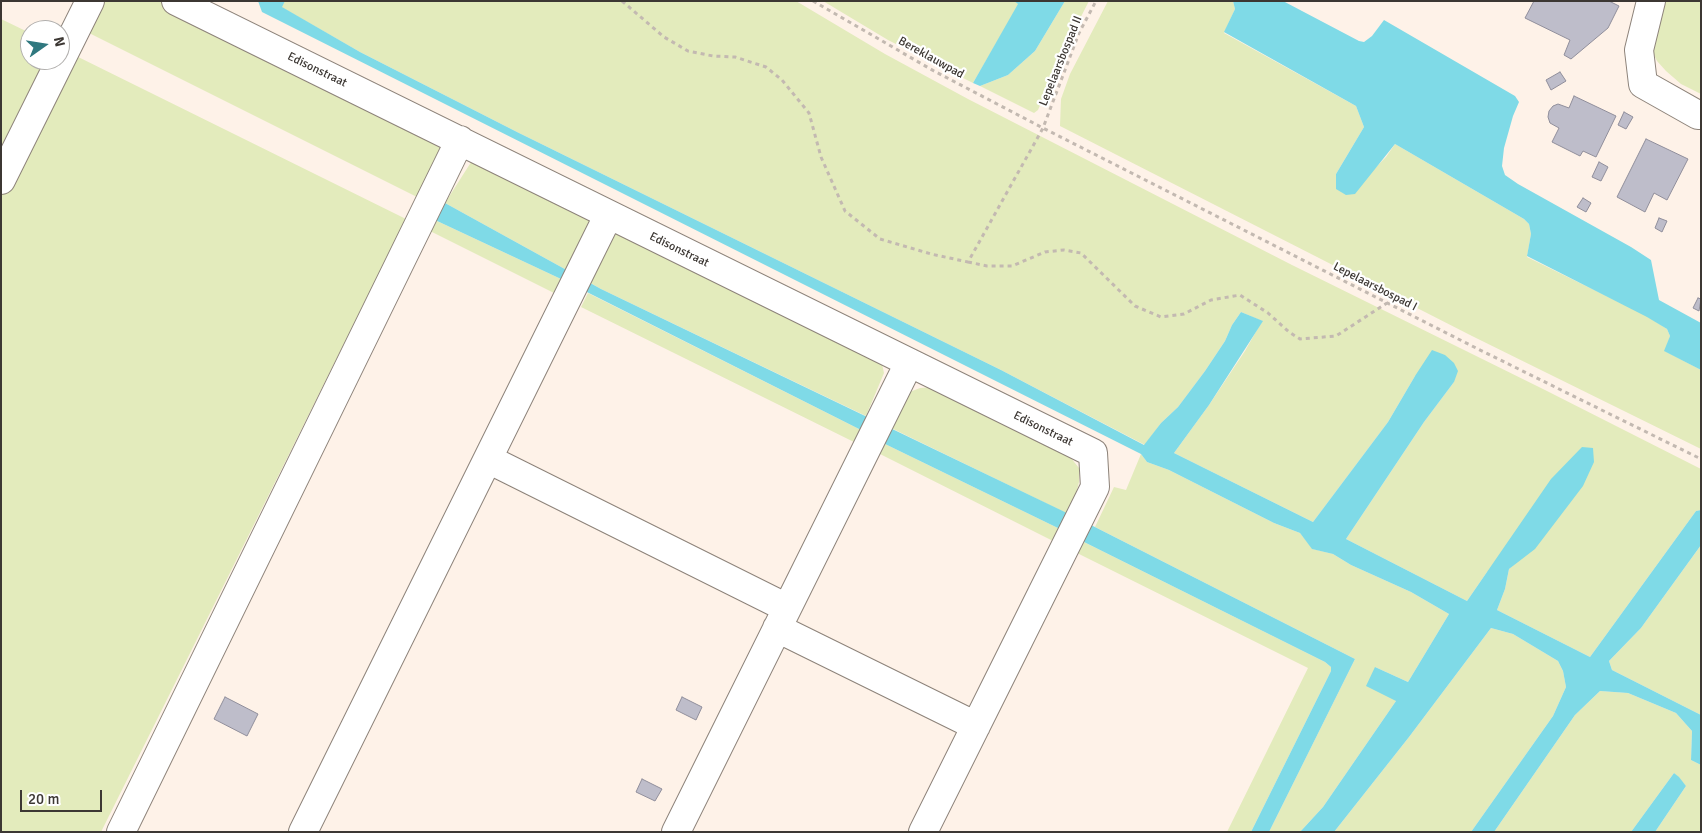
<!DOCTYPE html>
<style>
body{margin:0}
#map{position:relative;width:1702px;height:833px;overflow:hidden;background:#fef2e8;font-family:Signika,sans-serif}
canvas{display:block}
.frame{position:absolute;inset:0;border:2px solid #3c3733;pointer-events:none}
.north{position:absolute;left:20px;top:20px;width:50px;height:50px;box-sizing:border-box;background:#fff;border:1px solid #b1afad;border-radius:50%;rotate:77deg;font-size:14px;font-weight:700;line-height:20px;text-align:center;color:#3c3733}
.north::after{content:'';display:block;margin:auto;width:18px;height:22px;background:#30787f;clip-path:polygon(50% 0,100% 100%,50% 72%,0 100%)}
.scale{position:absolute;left:20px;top:790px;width:82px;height:22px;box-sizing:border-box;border:2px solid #3c3733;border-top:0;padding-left:6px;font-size:15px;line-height:18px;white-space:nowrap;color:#3c3733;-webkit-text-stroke:4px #fff;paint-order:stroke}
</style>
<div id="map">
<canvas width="1702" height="833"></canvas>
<div class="frame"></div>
<div class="north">N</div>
<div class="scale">20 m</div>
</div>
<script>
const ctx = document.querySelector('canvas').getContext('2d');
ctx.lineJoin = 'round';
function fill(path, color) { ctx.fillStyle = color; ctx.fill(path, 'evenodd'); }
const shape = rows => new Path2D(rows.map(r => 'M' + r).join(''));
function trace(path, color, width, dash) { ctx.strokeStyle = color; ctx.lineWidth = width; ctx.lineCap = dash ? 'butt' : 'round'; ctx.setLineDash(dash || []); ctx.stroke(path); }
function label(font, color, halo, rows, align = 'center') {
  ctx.font = font + ' Signika,sans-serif'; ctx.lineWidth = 4.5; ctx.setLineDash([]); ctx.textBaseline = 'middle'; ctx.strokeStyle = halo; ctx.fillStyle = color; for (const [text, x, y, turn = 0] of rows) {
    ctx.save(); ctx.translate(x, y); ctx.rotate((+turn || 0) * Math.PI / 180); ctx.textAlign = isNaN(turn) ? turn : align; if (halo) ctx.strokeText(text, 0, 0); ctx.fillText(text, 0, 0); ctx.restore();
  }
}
const green = shape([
 [96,1,159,1,217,29,450,149,425,201,83,30],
 [285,1,796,1,885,54,968,99,1292,265,1545,390,1701,469,1701,510,1696,511,1590,657,1497,610,1505,589,1509,569,1519,560,1487,572,1467,601,1346,539,1424,422,1454,382,1415,376,1388,422,1313,522,1174,453,1209,405,1245,351,1262,321,1241,312,1232,325,1225,341,1205,371,1178,407,1161,423,1145,445,1001,370,517,132,360,52,281,7],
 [823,1,1014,1,1019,4,973,83,888,40],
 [1065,1,1089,1,1061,56,1038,110,1034,113,980,86,1008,75,1035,51],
 [1108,1,1233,1,1235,9,1224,33,1356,106,1364,127,1336,174,1373,170,1386,157,1395,144,1524,219,1529,224,1531,234,1527,257,1647,316,1667,329,1670,336,1665,351,1701,370,1701,449,1472,336,1060,126,1061,99,1070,74],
 [1659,1,1701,1,1701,94,1681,84,1666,71,1657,61,1652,51],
 [1,19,30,33,30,60,60,60,60,48,406,219,101,832,1,832],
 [475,156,880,355,884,373,866,416,601,289,445,203],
 [435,220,561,279,554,293,430,231],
 [588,293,863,431,860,445,581,307],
 [933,387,1063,448,1079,468,1079,482,1076,494,1066,513,887,426,907,393,920,388],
 [883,443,1062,530,1057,543,878,453],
 [1141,454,1147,462,1169,470,1274,523,1300,533,1313,549,1333,554,1351,565,1411,592,1449,614,1408,682,1375,667,1396,701,1323,807,1300,832,1269,832,1355,659,1095,527,1114,487,1126,490],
 [1080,540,1325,662,1331,667,1331,671,1251,832,1227,832,1308,668,1073,551],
 [1701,545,1701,715,1612,670,1609,661,1641,628],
 [1491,628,1513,634,1558,661,1563,671,1566,687,1553,716,1471,832,1334,832,1409,737],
 [1600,691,1628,693,1676,713,1692,731,1691,760,1701,765,1701,832,1655,832,1686,786,1674,773,1631,832,1494,832,1575,715]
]);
const water = shape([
 [258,1,285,1,282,7,360,52,517,132,1001,370,1144,445,1161,423,1178,407,1205,371,1225,341,1232,325,1241,312,1263,321,1209,405,1174,453,1313,522,1388,422,1415,376,1432,350,1445,355,1454,363,1458,371,1454,382,1424,422,1346,539,1467,601,1551,479,1582,447,1593,448,1594,462,1583,486,1535,549,1509,569,1505,589,1497,610,1590,657,1696,511,1701,510,1701,545,1641,628,1609,661,1612,670,1701,715,1701,765,1691,760,1692,731,1676,713,1628,693,1600,691,1575,715,1494,832,1471,832,1553,716,1566,687,1563,671,1558,661,1513,634,1491,628,1409,737,1334,832,1300,832,1323,807,1396,701,1366,686,1375,667,1408,682,1449,614,1411,592,1351,565,1333,554,1312,549,1300,533,1274,523,1169,470,1147,462,1141,454,262,12],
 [1014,1,1065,1,1035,51,1008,75,980,86,973,83,1018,4],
 [1233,1,1283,1,1359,41,1364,42,1372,36,1384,20,1515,96,1519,102,1513,116,1504,148,1502,166,1505,175,1518,184,1631,247,1651,260,1659,300,1701,323,1701,370,1664,351,1670,336,1667,329,1647,317,1527,256,1531,234,1529,224,1524,219,1395,144,1355,194,1346,195,1336,189,1336,174,1364,127,1356,106,1224,32,1235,9],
 [445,203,601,289,1069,514,1062,530,883,443,863,431,561,279,435,220],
 [1089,524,1355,659,1269,832,1251,832,1331,671,1331,667,1325,662,1080,540],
 [1674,773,1679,777,1686,786,1655,832,1631,832]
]);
const building = shape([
 [1534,1,1609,1,1619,6,1608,28,1571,59,1564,55,1570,40,1525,18,1534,1],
 [1560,72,1566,81,1551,90,1546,80,1560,72],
 [1574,96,1616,116,1596,157,1583,151,1580,156,1552,142,1559,128,1550,123,1548,117,1549,111,1553,106,1558,104,1569,108,1574,96],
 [1624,112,1633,117,1626,129,1618,125,1624,112],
 [1646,139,1688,159,1667,200,1654,193,1645,212,1617,197,1646,139],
 [1599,162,1608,167,1601,181,1592,177,1599,162],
 [1583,198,1591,203,1586,212,1577,207,1583,198],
 [1659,218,1667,221,1662,232,1655,228,1659,218],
 [1698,298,1701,299,1699,311,1693,308,1698,298],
 [225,697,258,714,247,736,214,719,225,697],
 [682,697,702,707,696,720,676,710,682,697],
 [642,779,662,789,655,801,636,792,642,779]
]);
const path = shape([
 [622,1,664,37,688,51,713,56,735,57,766,67,782,80,809,113,821,157,845,211,880,239,931,254,968,262,1043,128,1079,33,1096,1],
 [813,1,934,71,1043,128,1476,348,1701,459],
 [968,262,987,266,1012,266,1045,252,1064,250,1081,253,1135,306,1161,317,1184,314,1211,300,1240,295,1268,313,1289,332,1300,339,1336,336,1387,303]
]);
const minor = shape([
 [176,1,1093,453,1095,487,923,832],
 [1651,1,1639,50,1643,84,1698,115,1701,115],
 [1,180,90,1],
 [488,459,787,608],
 [777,628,976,726],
 [121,832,460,140],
 [303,832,608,216],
 [676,832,909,363]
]);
const streetNames = [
 ["Bereklauwpad",931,58,29],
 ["Lepelaarsbospad II",1061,61,-68],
 ["Edisonstraat",317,70,26],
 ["Edisonstraat",679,250,26],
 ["Lepelaarsbospad I",1375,287,27],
 ["Edisonstraat",1043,429,26]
];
fill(green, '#e3ebbc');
fill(water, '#7fdae7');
fill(building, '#bebdca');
trace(building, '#908e9b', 1);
trace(minor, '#8d837a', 30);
trace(path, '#c3b9b1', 3, [4, 4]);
trace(minor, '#fff', 28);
label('12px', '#3c3733', '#fff', streetNames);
</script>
